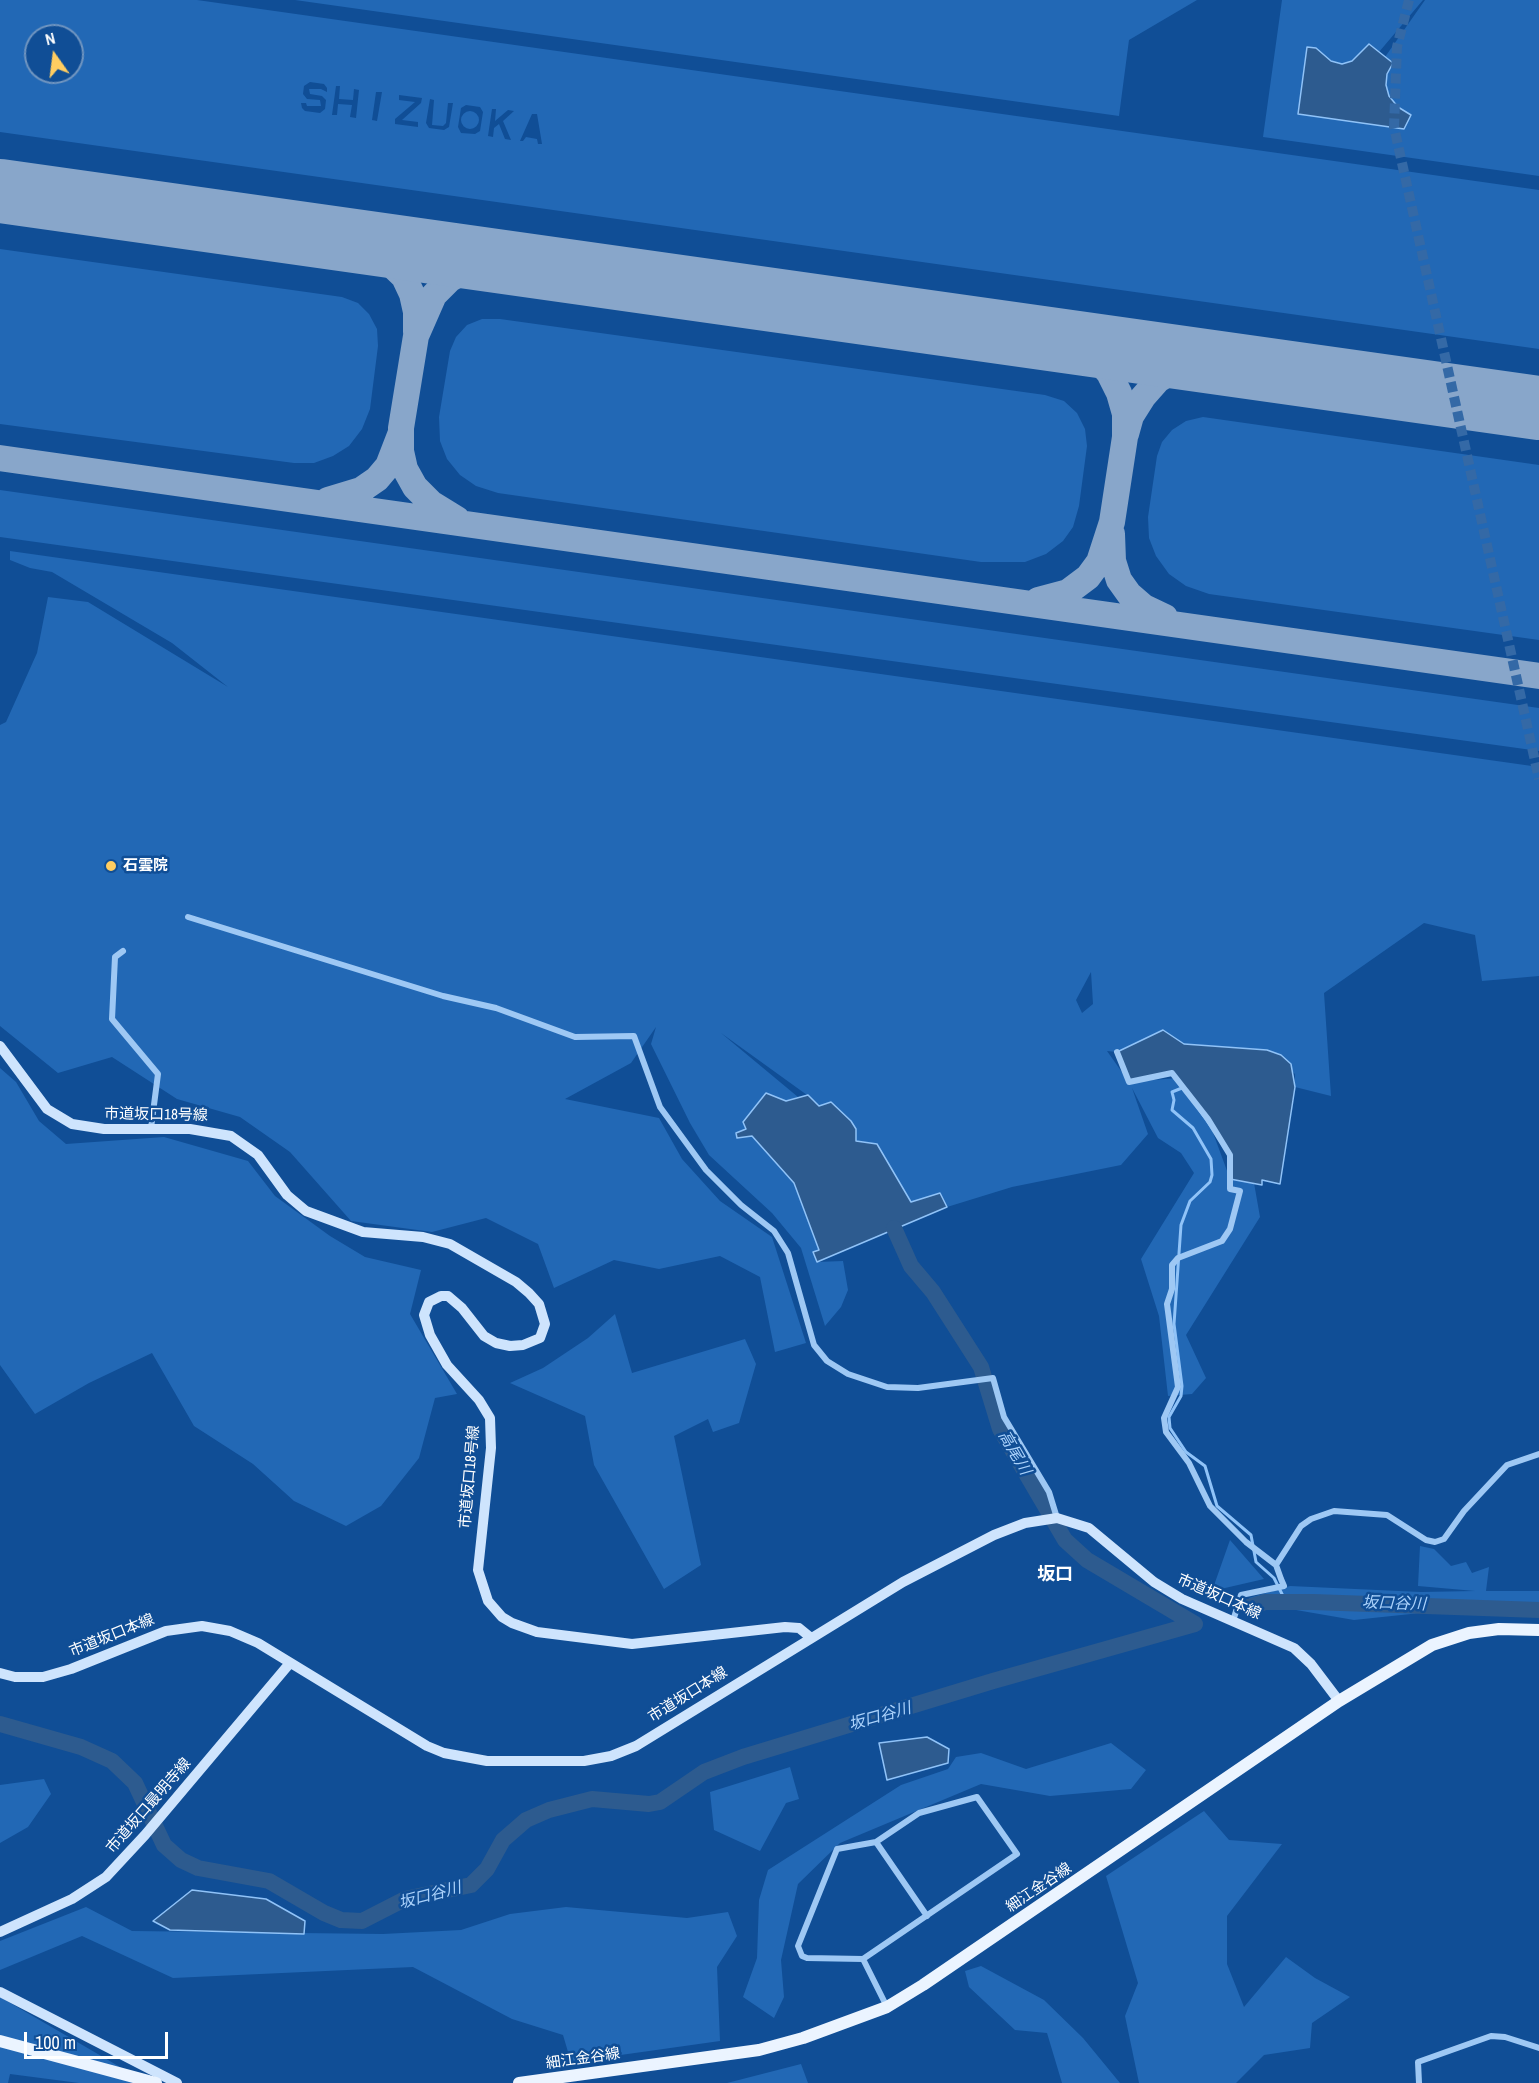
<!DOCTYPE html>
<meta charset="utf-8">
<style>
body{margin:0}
#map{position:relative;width:1539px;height:2083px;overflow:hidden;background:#104e96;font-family:"Archivo Narrow",sans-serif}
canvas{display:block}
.north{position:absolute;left:24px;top:24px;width:60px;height:60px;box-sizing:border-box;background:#104e96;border:2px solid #7095c0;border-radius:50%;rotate:346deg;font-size:16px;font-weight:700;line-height:24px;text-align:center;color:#fff}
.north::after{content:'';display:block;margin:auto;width:21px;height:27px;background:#ffcd61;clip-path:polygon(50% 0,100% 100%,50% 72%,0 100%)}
.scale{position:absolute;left:24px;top:2032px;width:144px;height:27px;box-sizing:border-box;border:3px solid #fff;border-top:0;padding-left:8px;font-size:18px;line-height:21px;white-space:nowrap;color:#fff;-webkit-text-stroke:4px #104e96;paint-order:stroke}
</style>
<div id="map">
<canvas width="1539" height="2083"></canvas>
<div class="north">N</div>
<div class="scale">100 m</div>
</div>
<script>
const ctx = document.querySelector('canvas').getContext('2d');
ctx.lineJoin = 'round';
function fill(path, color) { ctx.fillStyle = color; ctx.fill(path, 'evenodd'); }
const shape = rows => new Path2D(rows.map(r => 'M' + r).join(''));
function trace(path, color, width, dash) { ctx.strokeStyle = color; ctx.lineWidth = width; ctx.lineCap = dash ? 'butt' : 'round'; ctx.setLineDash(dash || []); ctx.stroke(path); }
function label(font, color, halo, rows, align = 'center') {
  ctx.font = font + ' "Archivo Narrow","Noto Sans JP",sans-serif'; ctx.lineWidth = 5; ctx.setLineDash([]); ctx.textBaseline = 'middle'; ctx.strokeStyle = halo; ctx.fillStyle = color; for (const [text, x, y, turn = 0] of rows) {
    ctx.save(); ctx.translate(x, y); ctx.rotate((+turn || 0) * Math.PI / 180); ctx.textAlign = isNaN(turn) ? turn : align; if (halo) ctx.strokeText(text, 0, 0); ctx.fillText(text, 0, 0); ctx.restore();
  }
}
const green = shape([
 [0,0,197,0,1539,190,1539,349,0,132],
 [36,36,72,36,72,72,36,72],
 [310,82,324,84,327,88,327,92,321,89,309,89,310,94,322,96,326,100,325,109,320,113,305,111,302,108,301,103,306,103,307,106,321,106,320,100,307,99,303,94,304,86],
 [336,86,340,86,339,99,353,100,354,89,359,90,356,118,350,117,352,105,338,104,337,115,332,115],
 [376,92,382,92,377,121,372,120],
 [399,95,422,98,421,103,402,120,418,122,418,127,395,124,395,119,415,102,399,100],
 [430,99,434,100,432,125,443,126,446,123,448,103,453,103,449,127,444,130,429,128,426,123],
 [466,105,480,107,483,112,480,131,475,134,461,133,458,127,461,108],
 [492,109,496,109,495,121,508,110,514,111,503,121,511,140,505,139,499,124,494,128,493,137,488,136],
 [532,114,537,114,542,144,538,144,537,139,526,137,523,141,520,141],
 [295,0,1197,0,1129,40,1119,116],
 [1282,0,1423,0,1379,52,1369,45,1352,61,1342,64,1331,61,1316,48,1307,47,1298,114,1398,107,1389,96,1386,85,1387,74,1393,63,1385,57,1425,0,1539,0,1539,176,1263,137],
 '461 120a9 9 0 1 1 18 0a9 9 0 1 1-18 0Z',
 [0,249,342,297,358,303,369,314,377,329,378,346,370,409,362,429,349,446,333,456,314,463,294,463,0,424],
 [482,319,500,319,1045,395,1064,401,1077,413,1085,429,1087,446,1079,506,1073,527,1063,541,1046,554,1025,562,981,562,498,493,476,486,460,475,447,459,440,441,439,417,450,351,456,337,467,325],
 [1203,417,1539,465,1539,640,1209,594,1186,586,1169,574,1156,556,1149,538,1148,517,1157,456,1162,442,1172,430,1186,421],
 [0,490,1539,708,1539,751,0,537],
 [10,551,1539,767,1539,976,1482,981,1475,935,1424,923,1324,993,1331,1096,1295,1087,1295,1074,1267,1050,1184,1044,1163,1030,1117,1052,1107,1051,1129,1082,1177,1078,1208,1119,1230,1179,1254,1183,1260,1217,1186,1335,1206,1378,1192,1394,1168,1396,1159,1316,1141,1259,1194,1173,1181,1153,1158,1138,1132,1088,1148,1134,1121,1165,1012,1187,947,1207,940,1193,911,1203,877,1144,856,1141,851,1121,831,1102,819,1106,807,1095,721,1033,798,1097,786,1101,779,1100,747,1129,736,1133,737,1138,752,1136,794,1183,819,1250,817,1262,843,1261,848,1290,841,1307,825,1326,801,1248,772,1213,709,1155,690,1123,651,1044,656,1027,631,1063,565,1099,659,1118,682,1159,720,1201,772,1237,806,1343,775,1352,760,1277,720,1256,659,1269,614,1260,554,1288,538,1244,486,1218,432,1232,351,1221,290,1152,240,1117,177,1099,112,1057,58,1073,0,1026,0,725,6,722,37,653,48,597,88,602,228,687,172,643,52,572,30,568,10,560],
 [1091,972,1093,1004,1082,1013,1076,1000],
 [0,1068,16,1082,39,1121,66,1144,164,1137,248,1161,275,1196,330,1236,365,1257,421,1270,410,1314,457,1394,435,1398,419,1458,381,1506,346,1526,294,1501,253,1464,194,1426,152,1353,89,1383,35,1414,0,1365],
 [615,1314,632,1373,745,1339,756,1364,739,1423,713,1432,708,1419,674,1436,701,1565,664,1589,594,1465,585,1416,510,1383,543,1368,588,1338],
 [1230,1540,1264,1579,1212,1591],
 [1420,1546,1434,1549,1451,1566,1466,1562,1472,1573,1489,1567,1486,1591,1539,1591,1539,1617,1420,1613,1354,1620,1296,1610,1254,1608,1249,1598,1290,1586,1421,1592,1475,1591,1418,1586],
 [1111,1743,1146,1770,1131,1789,1050,1796,981,1784,840,1843,798,1884,781,1960,784,1997,774,2018,743,1997,757,1958,759,1900,768,1870,901,1785,948,1769,956,1757,981,1753,1026,1769],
 [790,1767,799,1799,786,1803,760,1851,714,1830,710,1792],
 [44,1779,51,1794,28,1827,0,1843,0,1785],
 [1204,1811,1229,1840,1282,1844,1227,1916,1227,1964,1244,2007,1286,1957,1315,1978,1350,1997,1312,2023,1310,2048,1264,2055,1236,2083,1139,2083,1125,2016,1138,1983,1106,1876],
 [86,1907,132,1931,383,1934,461,1930,510,1914,566,1907,687,1918,728,1912,737,1936,717,1967,720,2041,571,2062,563,2035,512,2019,413,1967,173,1978,82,1936,0,1970,0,1941],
 [981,1966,1044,2000,1083,2038,1120,2083,1062,2083,1047,2033,1015,2030,969,1987,965,1971],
 [0,1997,103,2057,147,2083,79,2083,10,2074,8,2083,0,2083],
 [801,2064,808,2083,727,2083]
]);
const water = shape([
 [1369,44,1393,63,1387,74,1386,85,1389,96,1398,107,1411,115,1404,129,1298,114,1307,47,1316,48,1331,61,1342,64,1352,61,1369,44],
 [1163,1030,1184,1044,1267,1050,1281,1055,1291,1064,1295,1087,1280,1184,1262,1180,1262,1185,1230,1179,1230,1155,1173,1073,1129,1082,1117,1052,1163,1030],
 [766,1093,786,1101,808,1095,819,1106,831,1102,851,1121,856,1129,856,1141,877,1144,911,1202,940,1193,947,1207,817,1262,813,1252,819,1250,794,1183,752,1136,737,1138,736,1133,746,1129,743,1122,766,1093],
 [927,1737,949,1749,948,1763,887,1780,879,1743,927,1737],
 [192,1890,266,1899,305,1921,304,1934,170,1930,153,1921,192,1890]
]);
const stream = shape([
 [1182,1088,1172,1092,1174,1100,1172,1110,1193,1128,1211,1159,1212,1175,1210,1182,1190,1201,1181,1225,1174,1324,1182,1386,1181,1396,1169,1417,1170,1428,1186,1452,1205,1466,1217,1506,1251,1535,1256,1562,1274,1578,1284,1598,1361,1603]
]);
const river = shape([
 [894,1228,911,1266,933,1292,981,1367,1000,1429,1065,1540,1087,1560,1195,1624],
 [1249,1607,1265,1602,1313,1602,1539,1610],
 [0,1724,81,1747,112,1761,135,1783,164,1845,181,1860,198,1868,269,1881,324,1913,341,1920,362,1921,405,1899,471,1885,487,1869,503,1840,526,1820,549,1810,592,1799,649,1804,660,1802,704,1772,743,1757,993,1681,1195,1624]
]);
const taxiway = shape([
 [342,239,378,252,404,277,412,294,416,312,416,332],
 [1126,434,1131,416,1143,397,1158,380,1176,369,1195,363,1219,362],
 [0,458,1539,676],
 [328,500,361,490,377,479,388,466,400,435],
 [457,519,431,503,415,487,405,469,401,451,401,428,416,336,434,295,450,279,472,267,515,263],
 [1112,534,1113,561,1119,580,1129,594,1144,607,1165,617],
 [1038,600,1068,592,1088,577,1099,562,1112,522,1125,437,1125,414,1119,393,1109,373,1096,358,1055,339]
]);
const runway = shape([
 [0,191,1539,408]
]);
const secondaryTunnel = shape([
 [1409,0,1397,47,1394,127,1539,779]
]);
const street = shape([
 [188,917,443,996,496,1008,575,1037,634,1036,660,1107,706,1170,741,1205,774,1231,788,1253,814,1345,827,1361,848,1374,887,1387,918,1388,993,1378,1004,1417,1049,1492,1057,1518],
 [123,951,115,957,112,1019,158,1074,151,1128],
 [1117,1052,1129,1082,1172,1073,1208,1119,1230,1155,1230,1189,1240,1191,1230,1229,1222,1241,1178,1258,1172,1265,1172,1289,1167,1304,1178,1387,1164,1418,1166,1432,1189,1463,1210,1506,1246,1542,1276,1565,1281,1579,1284,1586,1241,1595,1233,1621],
 [1276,1565,1301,1526,1311,1519,1334,1511,1387,1515,1426,1540,1435,1542,1444,1539,1464,1511,1507,1465,1539,1454],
 [876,1842,927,1916],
 [863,1959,807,1958,802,1956,798,1946,837,1849,876,1842,919,1813,977,1797,1017,1854,863,1959,887,2007],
 [1419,2083,1418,2062,1491,2036,1505,2037,1539,2048]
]);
const secondary = shape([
 [0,1046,47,1109,72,1124,104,1129,190,1129,231,1136,258,1155,287,1195,306,1211,363,1232,423,1237,450,1244,516,1282,529,1293,539,1304,545,1324,540,1338,523,1345,510,1346,496,1343,484,1336,462,1308,448,1296,441,1296,429,1302,424,1315,430,1335,447,1365,479,1400,490,1418,491,1448,478,1570,488,1601,502,1617,512,1623,537,1632,632,1644,785,1627,799,1628,810,1637],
 [0,1673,15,1677,43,1677,71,1669,166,1631,202,1626,230,1631,258,1643,427,1746,444,1753,487,1761,584,1761,611,1756,636,1746,903,1582,994,1535,1025,1523,1057,1518,1089,1528,1154,1582,1182,1599,1294,1648,1311,1664,1339,1701],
 [0,1932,72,1899,106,1877,145,1835,290,1663],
 [0,1992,177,2083]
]);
const primary = shape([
 [0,2041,156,2083],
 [519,2083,759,2050,803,2038,887,2007,923,1985,1339,1701,1432,1645,1469,1633,1499,1629,1539,1630]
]);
const markers = [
 [111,866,6,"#ffcd61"]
];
const poiNames = [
 ["石雲院",123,866]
];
const streetNames = [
 ["市道坂口18号線",156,1115,1],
 ["市道坂口18号線",470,1477,-85],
 ["市道坂口本線",1219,1597,24],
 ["市道坂口本線",112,1636,-22],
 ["市道坂口本線",688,1695,-32],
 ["市道坂口最明寺線",149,1806,-49],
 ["細江金谷線",1039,1888,-34],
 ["細江金谷線",583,2059,-8]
];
const waterNames = [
 ["高尾川",1014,1453,60],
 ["坂口谷川",1394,1604,2],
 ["坂口谷川",880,1717,-16],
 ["坂口谷川",430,1896,-15]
];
const quarterNames = [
 ["坂口",1055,1575]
];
fill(green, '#2268b5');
fill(water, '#2d5b8f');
trace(water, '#90c3f8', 1.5);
trace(stream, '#90c3f8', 3);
trace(river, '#2d5b8f', 16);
trace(taxiway, '#88a6ca', 26);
trace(runway, '#88a6ca', 64);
trace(secondaryTunnel, '#3469a6', 10, [10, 5]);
trace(street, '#9ec8f4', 6);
trace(secondary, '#cee4fd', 10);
trace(primary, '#ebf4ff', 12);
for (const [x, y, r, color] of markers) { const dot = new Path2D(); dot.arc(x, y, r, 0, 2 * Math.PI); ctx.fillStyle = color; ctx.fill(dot); trace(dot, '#104e96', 2); }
label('bold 15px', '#fff', '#104e96', poiNames, 'left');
label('15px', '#fff', '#104e96', streetNames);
label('italic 16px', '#abd2fb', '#104e96', waterNames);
label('bold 18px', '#fff', '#104e96', quarterNames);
</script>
